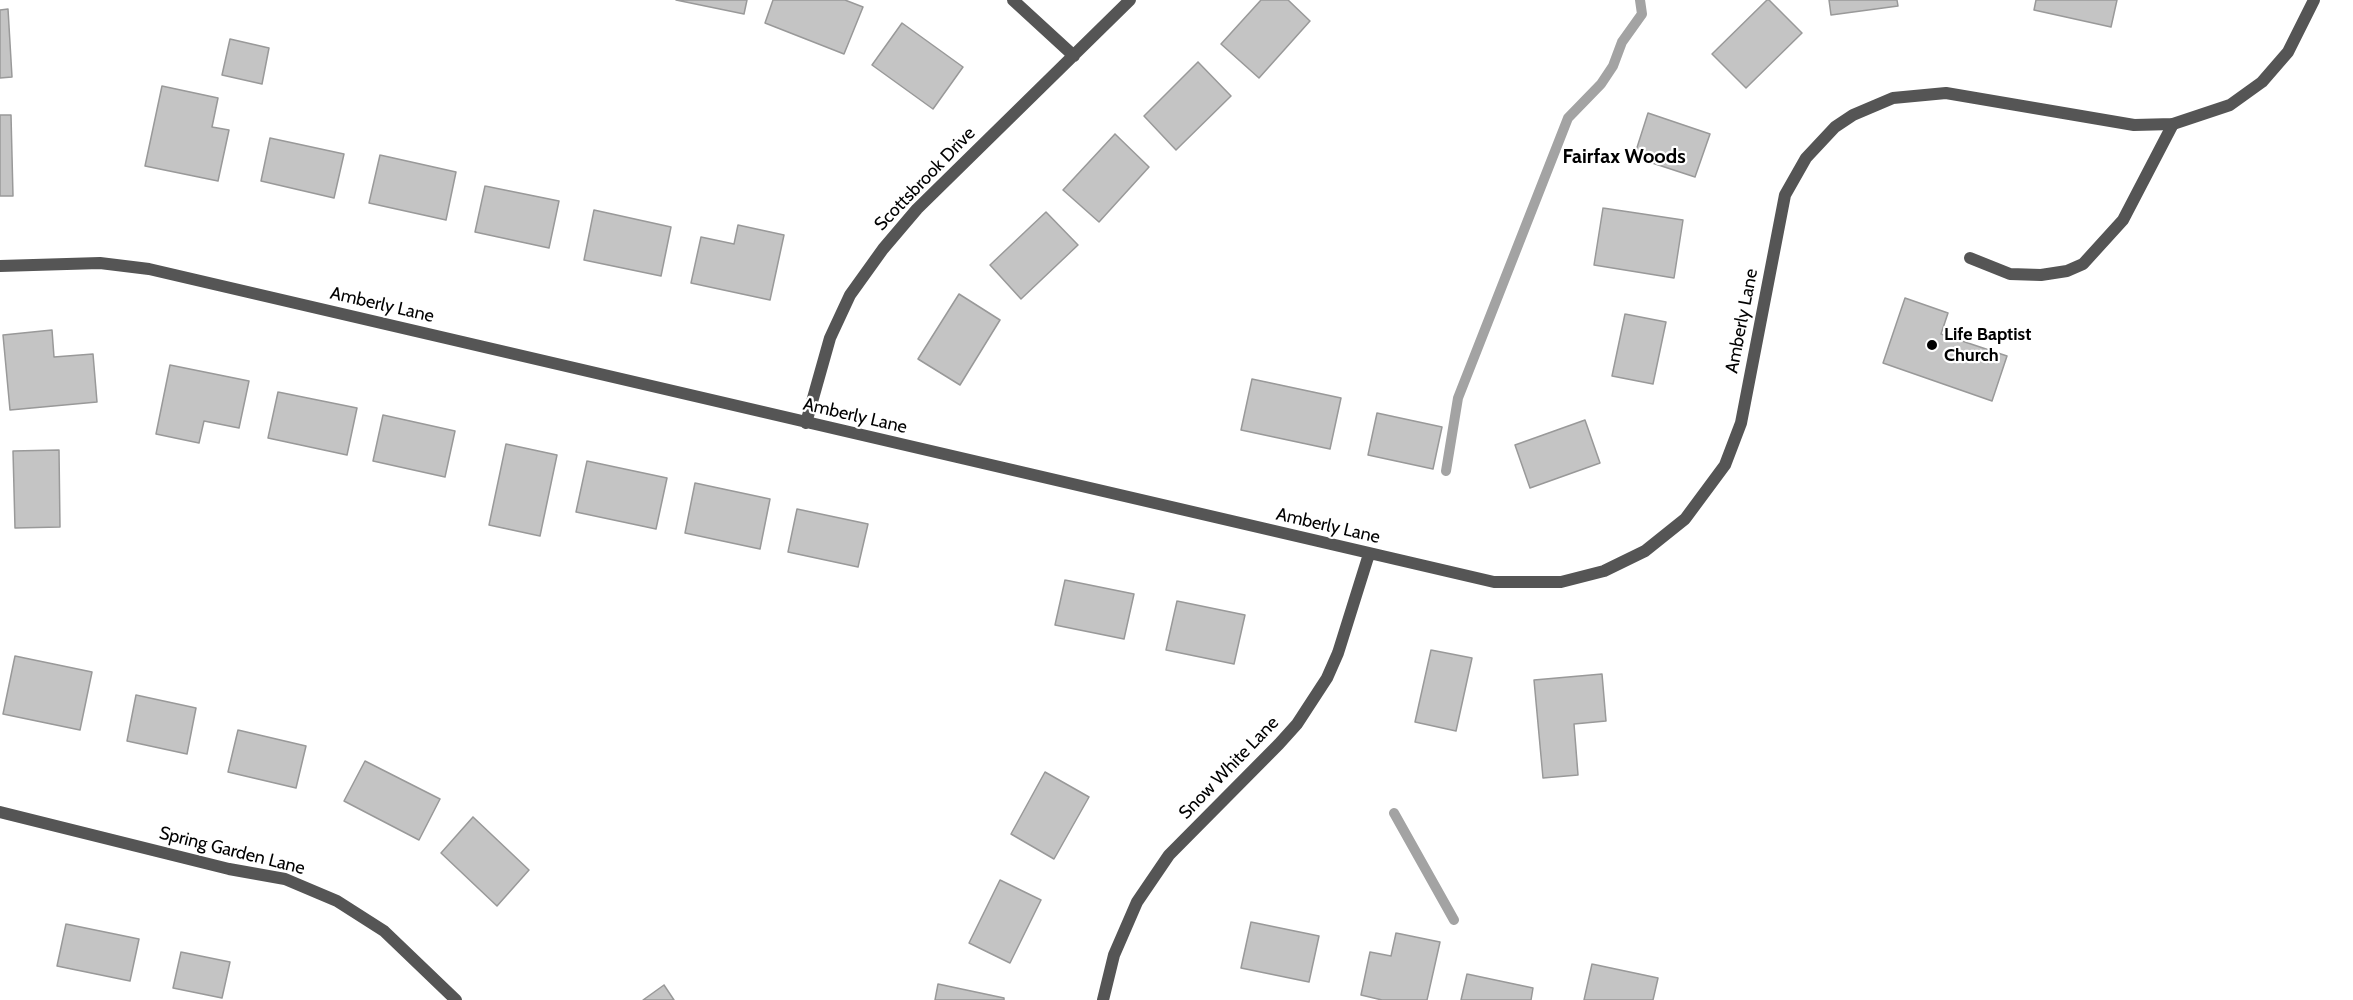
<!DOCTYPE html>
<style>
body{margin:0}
canvas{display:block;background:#fff}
</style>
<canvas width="2353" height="1000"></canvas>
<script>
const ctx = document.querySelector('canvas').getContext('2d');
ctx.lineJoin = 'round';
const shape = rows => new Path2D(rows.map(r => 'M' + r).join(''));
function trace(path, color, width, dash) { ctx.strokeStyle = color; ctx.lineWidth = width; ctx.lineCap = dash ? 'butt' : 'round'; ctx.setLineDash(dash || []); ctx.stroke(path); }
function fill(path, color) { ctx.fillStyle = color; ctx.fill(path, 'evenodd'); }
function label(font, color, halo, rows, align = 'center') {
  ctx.font = font + ' Cabin,sans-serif'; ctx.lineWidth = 4.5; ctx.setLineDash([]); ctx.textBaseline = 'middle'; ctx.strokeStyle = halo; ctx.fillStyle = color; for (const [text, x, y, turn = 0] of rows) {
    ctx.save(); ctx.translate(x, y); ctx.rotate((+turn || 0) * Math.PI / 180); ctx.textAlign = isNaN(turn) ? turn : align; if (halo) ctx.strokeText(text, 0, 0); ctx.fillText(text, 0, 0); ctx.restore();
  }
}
const stream = shape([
 [1446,471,1458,398,1568,118,1601,84,1613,66,1622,42,1642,14,1640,0],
 [1394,813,1454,920]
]);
const building = shape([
 [676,0,747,0,744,14,676,0],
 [773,0,845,0,863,7,844,54,765,23,773,0],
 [1261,0,1288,0,1310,21,1259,78,1221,44,1261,0],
 [1767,0,1769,0,1802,33,1746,88,1712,54,1767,0],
 [1829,0,1897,0,1898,6,1831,15,1829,0],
 [2036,0,2117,0,2111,27,2034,10,2036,0],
 [8,9,12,77,0,78,0,10,8,9],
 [902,23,963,67,933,109,872,65,902,23],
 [230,39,269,48,262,84,222,75,230,39],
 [1198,62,1231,96,1176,150,1144,116,1198,62],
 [162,86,218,98,212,127,229,130,218,181,145,166,162,86],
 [1648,113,1710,134,1695,177,1634,157,1648,113],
 [0,115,11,115,13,196,0,196,0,115],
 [1115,134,1149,167,1099,222,1063,190,1115,134],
 [270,138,344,154,334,198,261,181,270,138],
 [380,155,456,172,446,220,369,203,380,155],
 [485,186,559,201,549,248,475,232,485,186],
 [1603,208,1683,220,1674,278,1594,265,1603,208],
 [594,210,671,227,661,276,584,260,594,210],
 [1046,212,1078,245,1021,299,990,265,1046,212],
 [738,225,784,235,770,300,691,283,701,237,734,244,738,225],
 [959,294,1000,320,960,385,918,359,959,294],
 [1905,298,1948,313,1941,334,2007,356,1992,401,1883,363,1905,298],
 [1625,314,1666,322,1653,384,1612,376,1625,314],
 [52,330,54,357,93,354,97,402,10,410,3,335,52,330],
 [170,365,249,381,239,428,204,421,199,443,156,434,170,365],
 [1252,379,1341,398,1330,449,1241,430,1252,379],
 [278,392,357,408,347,455,268,438,278,392],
 [1377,413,1442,427,1433,469,1368,455,1377,413],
 [383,415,455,431,445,477,373,461,383,415],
 [1585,420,1600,463,1530,488,1515,445,1585,420],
 [506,444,557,455,540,536,489,525,506,444],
 [59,450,60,527,15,528,13,451,59,450],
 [587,461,667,478,656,529,576,512,587,461],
 [695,483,770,499,760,549,685,533,695,483],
 [797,509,868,524,858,567,788,552,797,509],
 [1065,580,1134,594,1124,639,1055,625,1065,580],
 [1177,601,1245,615,1234,664,1166,650,1177,601],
 [1431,650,1472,658,1456,731,1415,722,1431,650],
 [15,656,92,672,80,730,3,714,15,656],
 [1602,674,1606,721,1574,724,1578,775,1543,778,1534,680,1602,674],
 [136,695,196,708,187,754,127,741,136,695],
 [238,730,306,746,296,788,228,772,238,730],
 [365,761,440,799,419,840,344,801,365,761],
 [1045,772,1089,797,1054,859,1011,834,1045,772],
 [473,817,529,870,497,906,441,853,473,817],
 [1000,880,1041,900,1010,963,969,943,1000,880],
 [1251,922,1319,936,1309,982,1241,968,1251,922],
 [66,924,139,939,130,981,57,966,66,924],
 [1396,933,1440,942,1427,1000,1382,1000,1361,995,1370,952,1391,956,1396,933],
 [181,952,230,962,222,998,173,988,181,952],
 [1592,964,1658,978,1653,1000,1584,1000,1592,964],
 [1467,974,1533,988,1531,1000,1461,1000,1467,974],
 [938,984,1004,998,1004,1000,935,1000,938,984],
 [664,985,674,1000,643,1000,664,985]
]);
const lane = shape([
 [1970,258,2010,274,2041,275,2067,271,2083,264,2123,220,2173,124]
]);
const street = shape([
 [1013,0,1074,56],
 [0,266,100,263,149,269,1494,582,1561,582,1604,571,1645,551,1685,519,1725,465,1741,423,1785,195,1806,158,1835,127,1853,115,1893,98,1946,93,2134,125,2173,124,2230,105,2262,82,2288,52,2314,0],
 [806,423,830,338,850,295,883,249,917,209,1130,0],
 [0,812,229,869,285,879,337,901,384,931,456,1000],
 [1103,1000,1114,955,1137,902,1169,855,1279,744,1297,724,1327,678,1338,653,1369,554]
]);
const markers = [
 [1932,345,6,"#000"]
];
const streetNames = [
 ["Scottsbrook Drive",925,179,-46],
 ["Amberly Lane",382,305,13],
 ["Amberly Lane",1742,321,-79],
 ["Amberly Lane",855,416,13],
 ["Amberly Lane",1328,526,13],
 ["Snow White Lane",1229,768,-46],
 ["Spring Garden Lane",232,851,14]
];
const poiNames = [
 ["Life Baptist",1944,335],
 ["Church",1944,356]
];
const neighbourhoodNames = [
 ["Fairfax Woods",1624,157]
];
trace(stream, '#a3a3a3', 10);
fill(building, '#c4c4c4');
trace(building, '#999', 1.5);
trace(lane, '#555', 12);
trace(street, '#555', 12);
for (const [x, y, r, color] of markers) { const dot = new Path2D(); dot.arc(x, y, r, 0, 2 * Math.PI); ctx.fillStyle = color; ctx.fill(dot); trace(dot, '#fff', 2); }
label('18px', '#000', '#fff', streetNames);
label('bold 18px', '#000', '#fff', poiNames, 'left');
label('bold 20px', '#000', '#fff', neighbourhoodNames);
</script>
